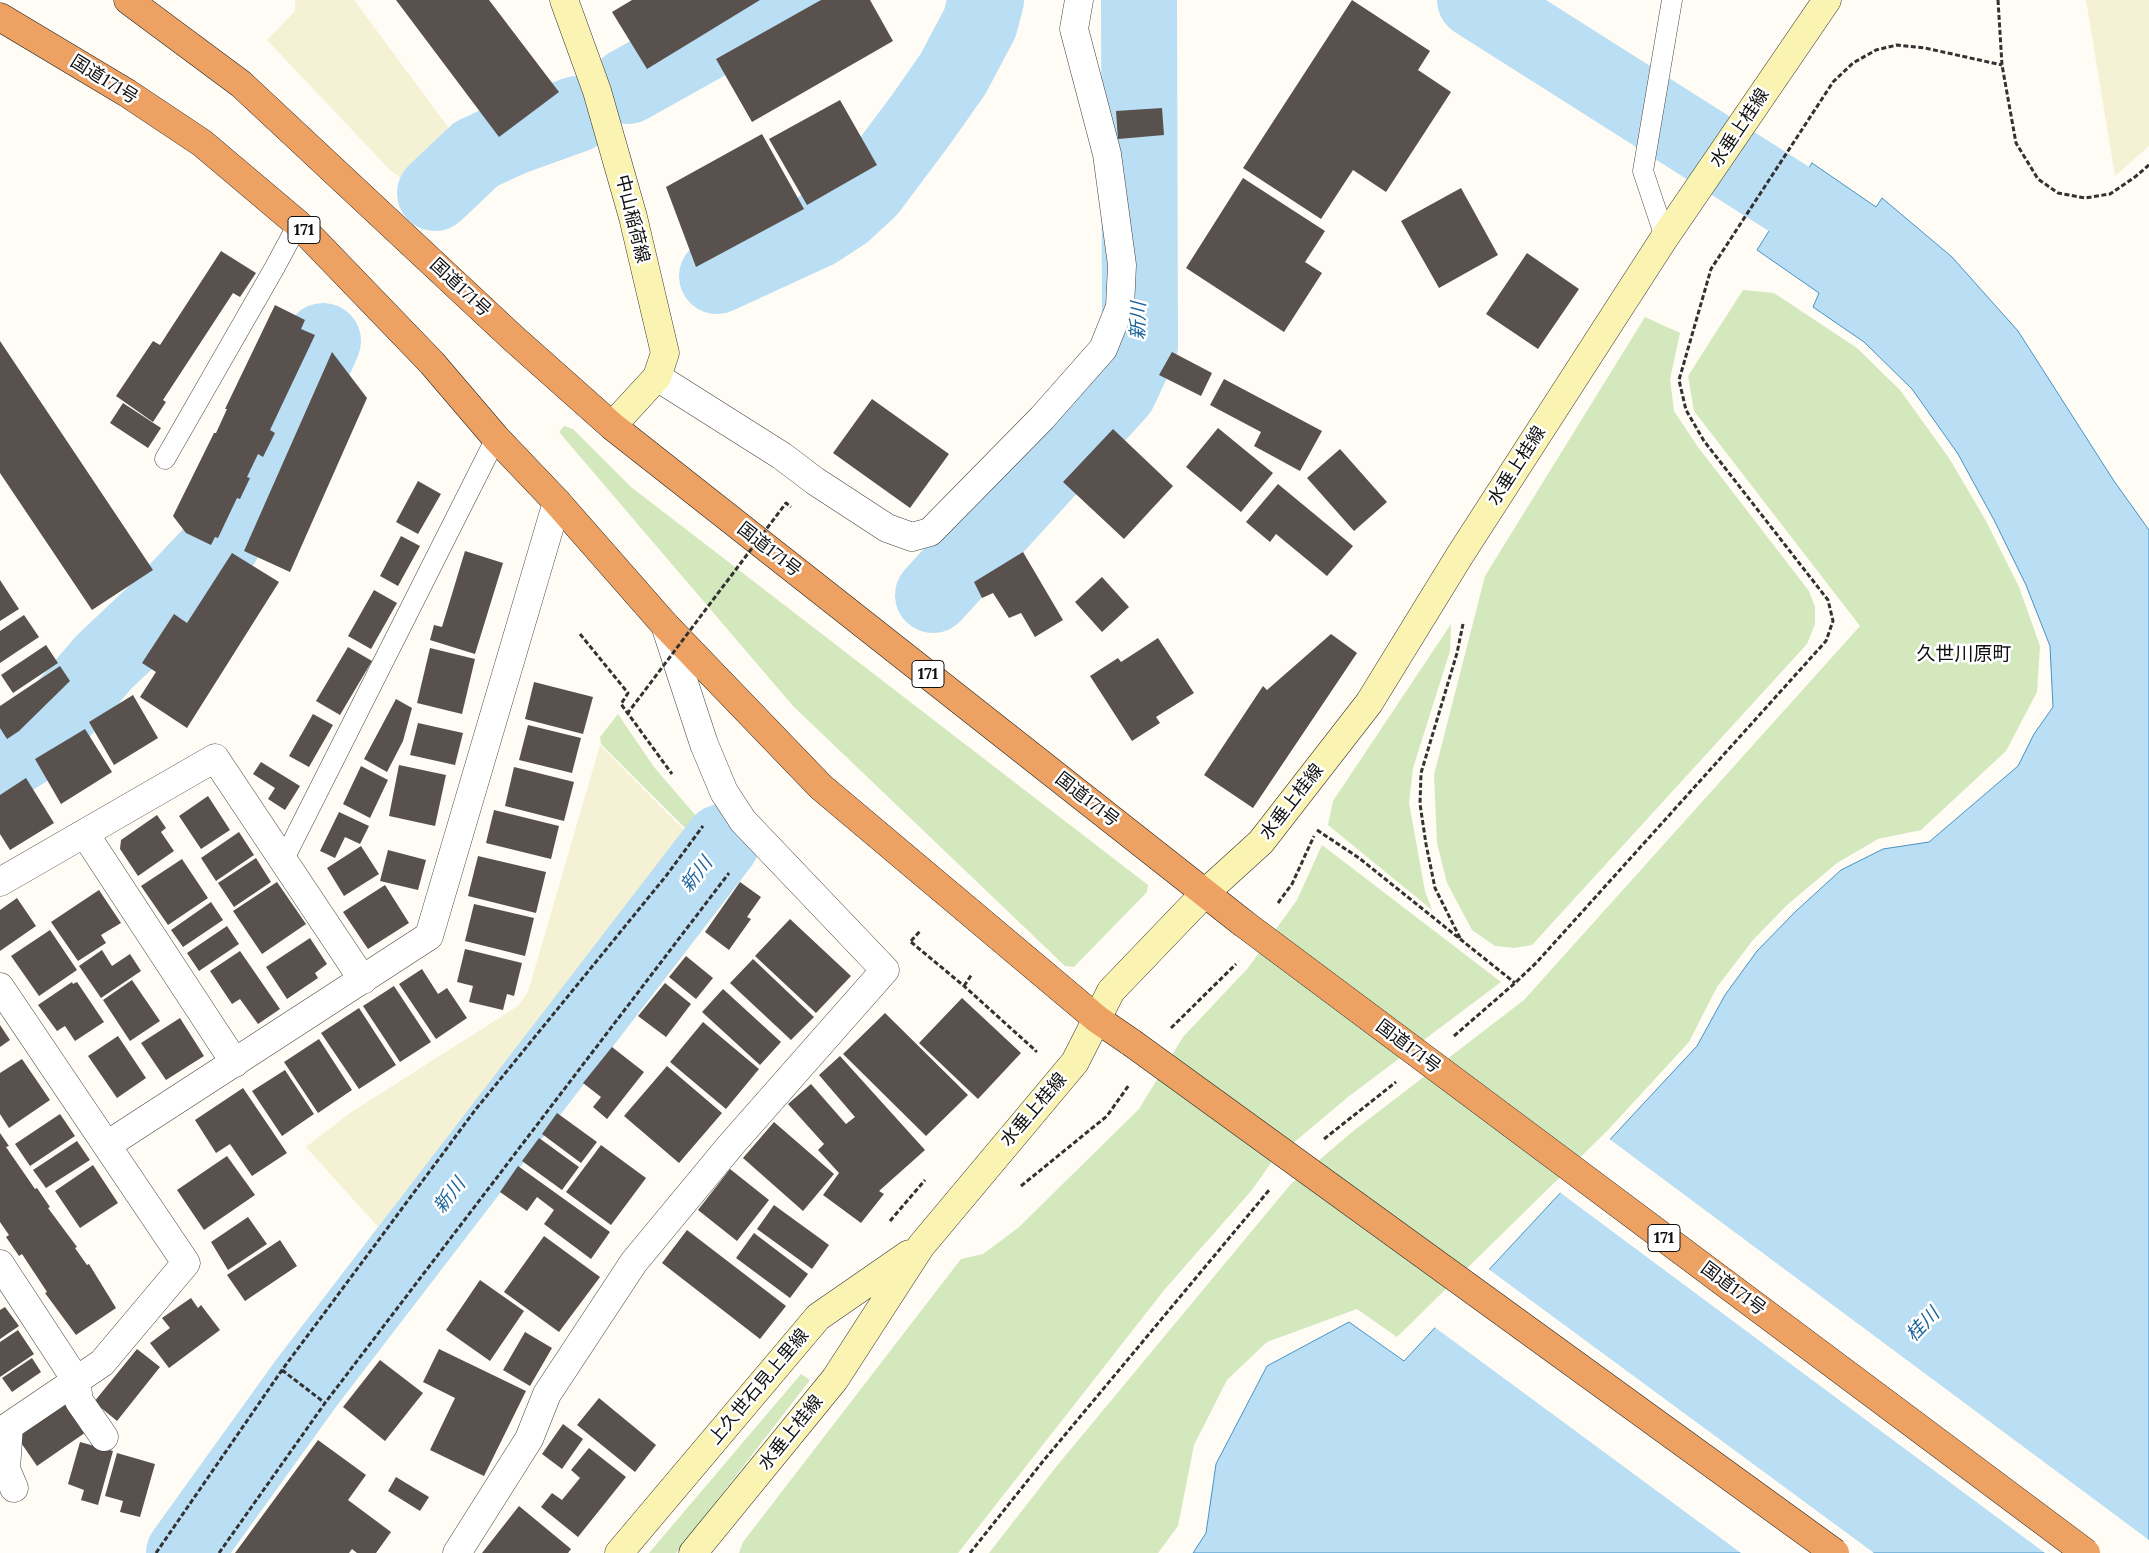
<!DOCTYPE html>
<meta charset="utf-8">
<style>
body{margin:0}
canvas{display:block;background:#fefcf4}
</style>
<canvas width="2149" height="1553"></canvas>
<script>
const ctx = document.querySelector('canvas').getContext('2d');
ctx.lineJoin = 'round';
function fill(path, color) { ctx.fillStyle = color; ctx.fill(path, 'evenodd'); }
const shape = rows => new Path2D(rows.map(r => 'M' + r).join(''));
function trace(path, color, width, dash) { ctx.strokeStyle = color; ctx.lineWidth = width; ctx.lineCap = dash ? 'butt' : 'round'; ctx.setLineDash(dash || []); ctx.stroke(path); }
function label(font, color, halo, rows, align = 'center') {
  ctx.font = font + ' Lora,"Noto Sans JP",serif'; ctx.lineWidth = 5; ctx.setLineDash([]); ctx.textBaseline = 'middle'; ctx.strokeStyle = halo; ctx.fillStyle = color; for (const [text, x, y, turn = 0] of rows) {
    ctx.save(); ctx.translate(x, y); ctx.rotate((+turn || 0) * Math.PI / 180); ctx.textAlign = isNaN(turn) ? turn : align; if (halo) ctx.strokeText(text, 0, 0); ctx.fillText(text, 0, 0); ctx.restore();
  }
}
const farmland = shape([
 [295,0,354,0,468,154,421,191,391,171,267,40,295,11],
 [2086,0,2149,0,2149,146,2115,176],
 [600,745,685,831,378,1227,306,1147,350,1113,518,1006,528,992]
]);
const green = shape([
 [1743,290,1774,293,1857,348,1900,390,1949,458,1986,521,2019,587,2040,646,2037,692,2006,751,1921,830,1878,839,1837,863,1787,905,1753,940,1717,987,1689,1042,1607,1131,1397,1337,1357,1309,1267,1342,1227,1380,1194,1445,1178,1526,1158,1553,989,1553,1056,1467,1290,1185,1352,1132,1524,1000,1860,626,1694,411,1688,376],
 [1645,317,1680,333,1670,379,1674,411,1698,447,1809,591,1815,607,1815,624,1807,644,1532,945,1514,948,1495,946,1472,930,1447,883,1437,843,1434,775,1485,576],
 [564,426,573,429,631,487,1148,885,1147,892,1074,967,1065,966,793,706,559,432],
 [1451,624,1450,651,1413,768,1409,803,1425,891,1432,910,1328,825,1333,801],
 [618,714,654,767,697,817,687,830,601,744,600,737],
 [1322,845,1501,982,1348,1097,1273,1160,1252,1190,1165,1289,958,1553,739,1553,743,1542,961,1259,983,1254,1018,1228,1139,1109,1183,1037,1248,968,1297,900],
 [801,1374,810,1380,676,1553,649,1553]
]);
const water = shape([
 [1812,163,1876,207,1882,198,1952,257,2018,331,2114,481,2149,530,2149,1553,1193,1553,1206,1533,1216,1464,1267,1366,1349,1322,1404,1361,1697,1046,1725,995,1757,951,1795,912,1841,870,1883,849,1929,842,2018,766,2034,734,2053,707,2050,646,2026,585,1994,520,1958,454,1912,389,1864,342,1813,307,1819,293,1757,250,1812,163]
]);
const pier = shape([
 [1608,1138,2149,1540,2149,1553,2045,1553,1558,1191],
 [1487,1268,1874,1553,1741,1553,1433,1326]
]);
const river = shape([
 [1475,0,1819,218,1871,265],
 [628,86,782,0],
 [435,193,476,154,513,137,577,114],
 [717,276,817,230,843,213,869,189,920,121,953,74,980,23,986,0],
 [933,595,1119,391,1140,346,1139,0],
 [0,766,25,750,69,703,104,662,156,613,223,542,280,438,323,341],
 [184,1553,307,1382,722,842]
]);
const building = shape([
 [396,0,489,0,559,92,499,137],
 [632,0,760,0,647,69,612,12],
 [821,0,870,0,893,41,752,122,716,59],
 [1352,0,1430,51,1418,70,1451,92,1386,192,1353,170,1321,219,1243,168],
 [840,100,877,165,807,205,769,139],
 [1162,108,1164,135,1118,139,1116,111],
 [762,134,804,209,696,267,666,187],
 [1243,178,1325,231,1305,262,1322,273,1284,332,1186,268],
 [1461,188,1498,255,1439,288,1401,221],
 [221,251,256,273,240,297,233,293,163,400,166,402,153,422,116,396,153,341,160,345],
 [1527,253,1579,289,1538,349,1486,314],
 [275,305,305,320,301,329,315,335,270,430,275,433,263,457,258,454,247,477,250,478,240,499,237,498,218,538,215,537,211,545,186,533,173,516,214,433,216,433,227,409,225,409],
 [0,341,153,570,92,610,0,473],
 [332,352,367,398,290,572,244,551],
 [1172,352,1212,373,1201,396,1159,375],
 [1224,379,1322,431,1300,471,1254,446,1261,432,1210,405],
 [872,399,949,454,910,508,833,453],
 [123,403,161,428,148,448,110,423],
 [1218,428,1273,473,1241,512,1186,467],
 [1113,429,1173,486,1124,539,1063,482],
 [1340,449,1387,502,1354,531,1307,478],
 [418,481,441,494,418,534,396,522],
 [1278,484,1353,546,1327,576,1276,534,1270,542,1246,522],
 [401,536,420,546,398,586,380,576],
 [465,551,503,563,475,654,430,640,434,625,442,627],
 [1023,552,1063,620,1035,637,1021,613,1009,618,993,593,982,598,974,582],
 [232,553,279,582,187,728,140,697,156,672,142,663,174,614,187,623],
 [1102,577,1129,607,1102,632,1075,602],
 [0,580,19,609,0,621],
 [374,590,397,603,371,649,348,636],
 [24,615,39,637,0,663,0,631],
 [1331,634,1357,653,1253,808,1204,775,1263,686,1267,690],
 [1158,638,1194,693,1156,717,1160,723,1132,741,1090,676,1118,658,1121,662],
 [46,645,58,663,13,693,1,675],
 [348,647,372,661,340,715,316,701],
 [430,648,475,659,462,714,417,703],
 [60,666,70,681,19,731,7,739,0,728,0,706],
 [534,682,593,697,583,734,525,719],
 [133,695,158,738,114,765,89,722],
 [396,699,412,708,403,741,387,772,364,759],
 [313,714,333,725,309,767,289,756],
 [418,723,463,733,455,765,410,755],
 [528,725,581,738,572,773,519,760],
 [85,729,112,772,61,804,35,759],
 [261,762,300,786,285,810,268,799,275,788,253,774],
 [399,765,446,775,435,826,389,816],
 [361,766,388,780,370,818,343,804],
 [514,767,574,782,564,821,505,806],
 [26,778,54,823,10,850,0,834,0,795],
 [208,796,230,830,201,849,179,816],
 [494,810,559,826,551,859,486,843],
 [339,812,369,826,360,844,345,837,335,858,320,851],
 [157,815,166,828,161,832,174,851,138,876,120,849,121,840],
 [239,832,254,855,216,881,201,858],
 [361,846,379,874,344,896,327,868],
 [388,850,426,860,418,890,380,881],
 [478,856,546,872,536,913,468,896],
 [256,858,271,882,234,907,218,883],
 [182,859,208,898,168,925,141,886],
 [277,882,306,924,262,954,233,911],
 [740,882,761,897,747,917,751,919,729,950,705,932],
 [385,885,409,923,368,949,343,912],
 [99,890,121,923,101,935,106,943,78,961,51,922],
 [17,898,36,926,0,951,0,910],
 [211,902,223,920,183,947,171,930],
 [474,904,534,918,525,956,465,941],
 [790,919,851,976,816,1013,755,956],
 [227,926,239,944,199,971,187,953],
 [50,930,77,970,39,996,11,956],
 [310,938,327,964,315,973,318,978,287,999,266,967],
 [465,949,522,963,514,996,507,994,503,1010,469,1002,473,986,457,982],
 [102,950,112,966,130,954,141,971,101,998,79,966],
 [240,951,280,1009,258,1024,240,999,232,1004,210,971],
 [686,956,713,978,696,999,669,977],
 [753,959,814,1017,791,1040,730,983],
 [422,969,438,994,447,988,467,1018,436,1039,399,984],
 [132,980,160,1021,130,1041,103,1000],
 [72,982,73,984,77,982,104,1022,75,1041,65,1026,57,1031,38,1005],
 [665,983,691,1004,666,1037,638,1016],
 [394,986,431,1042,400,1062,363,1006],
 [723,989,781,1042,760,1065,702,1012],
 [962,998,1021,1053,978,1099,919,1043],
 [359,1008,396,1065,359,1089,321,1033],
 [885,1013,968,1095,926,1136,843,1054],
 [180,1018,204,1056,166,1080,141,1043],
 [703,1022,759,1069,726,1109,670,1062],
 [0,1025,10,1040,0,1047],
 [118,1036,146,1078,117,1098,88,1056],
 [319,1039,352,1090,318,1113,284,1062],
 [612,1047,644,1072,607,1119,593,1107,601,1097,583,1083],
 [840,1056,925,1150,879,1191,884,1194,861,1223,823,1195,839,1173,818,1150,824,1144,788,1104,811,1084,846,1124,855,1117,819,1075],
 [22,1059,50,1100,9,1128,0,1114,0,1073],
 [667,1066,722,1113,679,1163,624,1116],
 [285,1070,314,1114,282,1136,252,1091],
 [243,1088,287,1153,252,1176,230,1144,216,1153,195,1120],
 [557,1113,597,1142,581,1163,542,1134],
 [60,1114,75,1136,30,1166,15,1144],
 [774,1122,834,1174,803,1211,743,1158],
 [0,1133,9,1146,6,1147,35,1189,37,1188,50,1207,48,1208,77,1247,75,1248,87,1265,89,1264,116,1308,76,1335,45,1293,47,1292,22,1254,19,1256,6,1237,9,1235,0,1222],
 [539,1138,579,1167,562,1190,522,1161],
 [77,1141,90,1160,46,1188,33,1170],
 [601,1145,646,1178,611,1225,566,1192],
 [227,1156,255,1195,204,1230,177,1190],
 [93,1165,118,1203,80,1228,55,1191],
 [518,1166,610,1232,591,1259,544,1224,554,1210,537,1197,527,1211,500,1192],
 [730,1169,769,1200,737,1241,698,1210],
 [774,1205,829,1245,812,1269,757,1229],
 [248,1217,267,1244,228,1270,211,1242],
 [687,1230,786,1306,760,1339,662,1263],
 [754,1233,808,1274,790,1298,736,1258],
 [544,1236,600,1277,559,1332,504,1292],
 [280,1240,297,1266,245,1301,227,1275],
 [480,1280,524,1311,490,1361,446,1330],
 [191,1298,198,1308,201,1305,220,1330,169,1368,150,1343,170,1328,162,1318],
 [5,1307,19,1326,0,1339,0,1310],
 [18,1330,34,1354,0,1377,0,1342],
 [525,1332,552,1348,530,1386,503,1370],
 [137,1349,160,1367,117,1421,94,1402],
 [439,1349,526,1391,484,1476,430,1450,455,1398,423,1382],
 [32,1358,41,1372,12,1392,2,1378],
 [380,1360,423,1393,385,1441,343,1407],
 [66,1398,89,1430,37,1466,15,1434],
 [599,1398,656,1445,635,1472,577,1425],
 [563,1424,583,1439,562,1469,542,1454],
 [318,1440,366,1475,348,1500,391,1532,376,1553,357,1553,352,1549,349,1553,235,1553],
 [80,1442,113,1451,98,1505,81,1500,84,1490,68,1484],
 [589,1448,626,1477,578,1537,541,1507,552,1493,562,1500,580,1478,571,1470],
 [117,1453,155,1464,140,1517,120,1512,123,1501,105,1496],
 [396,1477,429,1497,420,1511,388,1491],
 [519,1506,571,1549,568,1553,482,1553]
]);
const path = shape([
 [1998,0,2002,65,2016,143,2038,179,2058,193,2085,198,2110,194,2135,177,2149,165],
 [580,634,628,693,621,704,672,774],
 [1317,830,1359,858,1515,983],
 [1278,903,1292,884,1314,836],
 [1460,938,1435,888,1426,844,1420,804,1421,773,1457,653,1463,624],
 [911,941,921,930],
 [911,942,964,986,1036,1051,1035,1052],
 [964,986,972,974],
 [1171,1028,1236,964],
 [1454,1036,1515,983,1537,962,1826,641,1833,621,1828,600,1704,441,1686,410,1679,380,1711,269,1833,82,1853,63,1876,50,1897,45,1925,48,2002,65],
 [1324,1139,1396,1082],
 [1021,1186,1107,1116,1129,1085],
 [890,1221,925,1180],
 [282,1370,325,1403],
 [156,1553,282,1370,476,1109,666,876,703,826],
 [219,1553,325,1403,729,873],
 [970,1553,1044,1460,1270,1189]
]);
const lane = shape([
 [1665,237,1643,171,1672,0],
 [165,459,275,267,298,224],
 [283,861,496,438]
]);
const street = shape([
 [657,377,782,456,815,481,887,528,912,537,930,532,1042,418,1103,349,1120,307,1122,265,1107,154,1074,29,1079,0],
 [85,834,235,1063],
 [0,882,215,758,363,980],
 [0,987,186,1263,102,1363,9,1426,6,1469,14,1488],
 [107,1145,429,936,557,502],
 [0,1264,76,1380,79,1401,104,1437],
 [457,1553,529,1439,547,1394,634,1262,730,1146,885,970,743,821,724,792,704,744,665,625]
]);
const secondary = shape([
 [564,0,597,91,633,217,665,353,657,377,612,426],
 [619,1553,818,1317,909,1254],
 [693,1553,835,1379,921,1246,1075,1062,1111,991,1205,893,1261,842,1369,703,1460,555,1665,237,1827,0]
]);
const highway = shape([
 [128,0,241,84,513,338,612,426,1243,923],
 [0,17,127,93,202,143,298,224,432,363,496,438,557,502,665,625,821,787,1097,1019,1132,1043]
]);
const pathBridge = shape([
 [627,714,786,503,791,507]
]);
const highwayBridge = shape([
 [1243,923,2086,1553],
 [1132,1043,1835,1553]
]);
const shields = [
 [304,230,32],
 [928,674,32],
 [1664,1238,32]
];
const shieldNames = [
 ["171",304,230],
 ["171",928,674],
 ["171",1664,1238]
];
const streetNames = [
 ["国道171号",104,80,32],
 ["水垂上桂線",1740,128,-56],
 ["中山稲荷線",632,219,76],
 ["国道171号",460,288,43],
 ["水垂上桂線",1517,466,-57],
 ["国道171号",769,550,38],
 ["国道171号",1087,800,38],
 ["水垂上桂線",1292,802,-52],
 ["国道171号",1408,1047,37],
 ["水垂上桂線",1034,1110,-49],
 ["国道171号",1733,1289,37],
 ["上久世石見上里線",759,1387,-50],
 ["水垂上桂線",791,1433,-51]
];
const waterNames = [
 ["新川",1139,321,-89],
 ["新川",697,875,-52],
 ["新川",450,1196,-52],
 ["桂川",1923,1325,-46]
];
const neighbourhoodNames = [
 ["久世川原町",1964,655]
];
fill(farmland, '#f4f1d4');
fill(green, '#d4e8be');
fill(water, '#badef4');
trace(water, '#4593c7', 1);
fill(pier, '#fefcf4');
trace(river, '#badef4', 76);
fill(building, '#58514d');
trace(lane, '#434343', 21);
trace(street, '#434343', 29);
trace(secondary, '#323232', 29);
trace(highway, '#212121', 29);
trace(path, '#323232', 3, [5, 2.5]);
trace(lane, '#fff', 20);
trace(street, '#fff', 28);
trace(secondary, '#fbf3b2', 28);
trace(highway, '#eda263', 28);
trace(highwayBridge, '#212121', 29, []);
trace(pathBridge, '#323232', 3, [5, 2.5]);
trace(highwayBridge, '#eda263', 28);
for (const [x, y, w] of shields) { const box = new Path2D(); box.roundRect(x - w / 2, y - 13.5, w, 27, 4); ctx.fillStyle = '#fff'; ctx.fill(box); trace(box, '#101010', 1); }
label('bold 16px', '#101010', null, shieldNames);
label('18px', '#101010', '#fff', streetNames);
label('italic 19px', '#1e669d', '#fff', waterNames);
label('19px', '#101010', '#fff', neighbourhoodNames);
</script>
